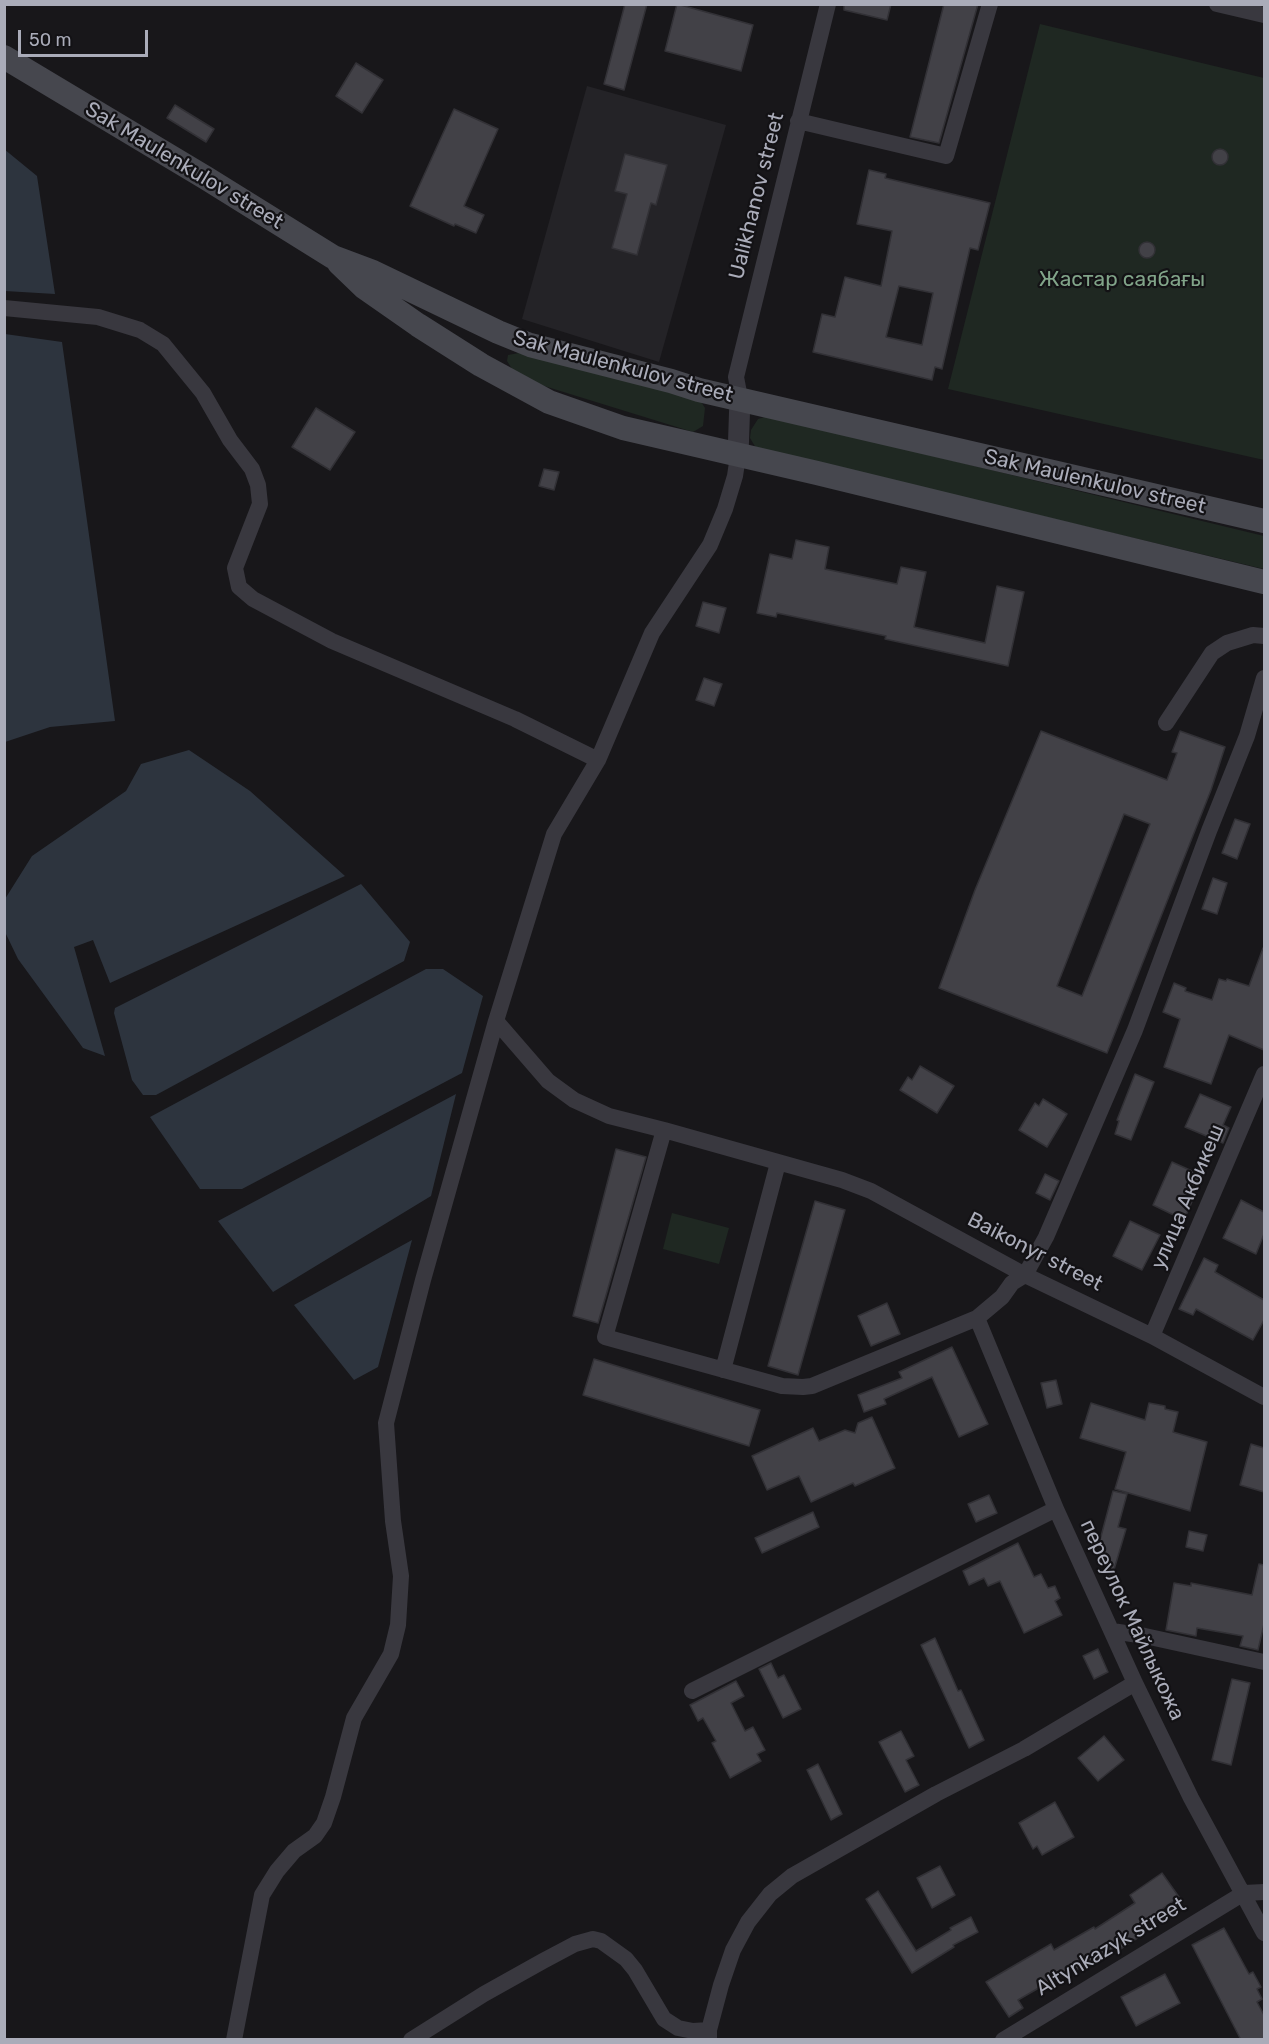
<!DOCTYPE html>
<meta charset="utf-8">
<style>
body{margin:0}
#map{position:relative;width:1269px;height:2044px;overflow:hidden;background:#18171a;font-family:Rubik,sans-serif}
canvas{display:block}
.frame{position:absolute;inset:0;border:6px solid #aaacb9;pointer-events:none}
.scale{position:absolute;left:18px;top:30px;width:130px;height:27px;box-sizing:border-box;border:3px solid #aaacb9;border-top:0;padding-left:8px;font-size:18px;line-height:21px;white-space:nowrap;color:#aaacb9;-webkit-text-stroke:4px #131215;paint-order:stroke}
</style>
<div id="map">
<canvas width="1269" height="2044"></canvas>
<div class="frame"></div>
<div class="scale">50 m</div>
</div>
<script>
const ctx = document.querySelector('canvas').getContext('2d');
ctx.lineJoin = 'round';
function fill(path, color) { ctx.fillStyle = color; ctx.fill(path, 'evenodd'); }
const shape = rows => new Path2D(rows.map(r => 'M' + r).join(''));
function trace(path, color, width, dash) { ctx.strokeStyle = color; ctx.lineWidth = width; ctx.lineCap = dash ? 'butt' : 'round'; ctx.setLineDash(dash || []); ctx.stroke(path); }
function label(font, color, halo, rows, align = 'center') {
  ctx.font = font + ' Rubik,sans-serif'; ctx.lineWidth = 4.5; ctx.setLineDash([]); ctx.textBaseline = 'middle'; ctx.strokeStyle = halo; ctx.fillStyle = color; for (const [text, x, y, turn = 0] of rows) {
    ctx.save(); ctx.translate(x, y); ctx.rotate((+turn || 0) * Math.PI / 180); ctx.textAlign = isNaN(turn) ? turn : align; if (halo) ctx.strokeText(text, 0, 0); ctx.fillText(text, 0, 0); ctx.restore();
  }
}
const built = shape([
 [587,86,726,125,659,362,522,319]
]);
const green = shape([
 [1040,24,1264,78,1264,460,948,389],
 [519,353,700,400,705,408,703,426,693,432,528,381,514,372,507,361,508,355],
 [768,416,1264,536,1264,569,756,448,750,438,751,430,758,419],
 [672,1213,729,1228,719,1264,663,1249]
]);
const water = shape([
 [4,149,37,176,55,294,5,291],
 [5,334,62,342,115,721,50,727,5,742],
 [189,750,250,791,345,876,110,983,93,940,74,947,105,1056,83,1048,18,959,5,932,5,899,32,856,126,791,141,764],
 [361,884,410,942,404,961,156,1095,143,1095,132,1080,114,1013,115,1008],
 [426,969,443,969,483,996,462,1073,242,1189,200,1189,150,1117],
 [456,1094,431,1196,273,1292,218,1221],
 [412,1240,378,1367,354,1380,294,1305]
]);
const building = shape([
 [625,4,647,4,624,90,604,84,625,4],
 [677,4,753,25,741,71,665,51,677,4],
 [844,4,891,4,887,20,844,10,844,4],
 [944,4,978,4,939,143,910,137,944,4],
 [356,63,383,80,362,113,336,96,356,63],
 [175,105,214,129,206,142,167,118,175,105],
 [454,109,498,129,464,206,484,215,476,233,455,224,454,226,410,206,454,109],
 '1212 157a8 8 0 1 1 16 0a8 8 0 1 1-16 0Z',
 [625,154,667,165,656,205,651,203,637,255,612,248,627,194,615,191,625,154],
 [869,170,886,174,885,178,990,203,978,250,970,248,942,369,935,367,932,380,813,352,822,314,835,317,845,277,881,286,892,231,857,224,869,170],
 [899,286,933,293,922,345,886,337,899,286],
 '1139 250a8 8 0 1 1 16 0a8 8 0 1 1-16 0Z',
 [316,408,355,432,330,470,292,447,316,408],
 [544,469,559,472,554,490,539,486,544,469],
 [796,540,829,547,825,569,897,584,901,567,926,572,914,627,985,643,997,586,1024,592,1008,666,885,639,886,636,777,613,776,617,757,613,770,554,792,559,796,540],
 [703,602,726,608,719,633,696,626,703,602],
 [704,678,722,684,714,706,696,700,704,678],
 [1041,731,1167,780,1177,753,1172,752,1180,731,1225,747,1211,790,1107,1053,939,988,975,890,1041,731],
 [1124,814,1150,824,1082,996,1057,986,1124,814],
 [1235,819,1250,824,1237,859,1222,853,1235,819],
 [1213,878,1227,883,1217,914,1202,909,1213,878],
 [1263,948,1264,948,1264,1050,1229,1035,1211,1084,1164,1067,1180,1019,1163,1012,1174,983,1186,988,1185,991,1212,1000,1219,979,1226,981,1227,979,1249,986,1263,948],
 [920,1066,954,1086,937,1113,900,1090,908,1077,912,1080,920,1066],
 [1135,1074,1154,1082,1131,1140,1115,1134,1119,1121,1117,1120,1135,1074],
 [1200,1094,1231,1107,1223,1125,1229,1128,1223,1143,1185,1127,1200,1094],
 [1043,1099,1067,1114,1047,1147,1019,1130,1035,1103,1039,1106,1043,1099],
 [616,1149,646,1157,598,1323,573,1316,616,1149],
 [1172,1162,1203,1176,1184,1220,1153,1205,1172,1162],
 [1045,1174,1059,1181,1050,1200,1036,1193,1045,1174],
 [1241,1200,1264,1212,1264,1234,1256,1254,1223,1238,1241,1200],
 [815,1201,845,1210,798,1375,768,1366,815,1201],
 [1130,1221,1160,1235,1142,1270,1113,1256,1130,1221],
 [1204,1258,1218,1265,1215,1272,1264,1300,1264,1320,1253,1340,1196,1309,1193,1315,1179,1309,1204,1258],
 [887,1303,900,1334,871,1346,858,1316,887,1303],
 [952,1347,988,1424,959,1437,932,1377,884,1399,886,1404,864,1412,858,1395,902,1378,899,1372,952,1347],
 [594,1359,760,1410,749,1446,583,1395,594,1359],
 [1056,1380,1062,1404,1047,1408,1041,1383,1056,1380],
 [1091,1403,1145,1420,1149,1403,1165,1406,1165,1409,1178,1412,1173,1432,1207,1442,1190,1511,1115,1489,1126,1452,1080,1438,1091,1403],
 [872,1417,895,1468,855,1486,853,1483,811,1502,799,1476,767,1490,752,1456,813,1428,819,1441,845,1430,855,1433,858,1423,872,1417],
 [1251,1444,1264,1448,1264,1492,1240,1485,1251,1444],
 [1113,1491,1127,1494,1118,1527,1126,1529,1111,1580,1099,1544,1113,1491],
 [989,1495,997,1513,976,1522,968,1504,989,1495],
 [813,1512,819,1527,762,1553,755,1538,813,1512],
 [1189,1531,1207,1535,1203,1551,1186,1547,1189,1531],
 [1018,1543,1034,1577,1041,1574,1048,1588,1055,1586,1060,1598,1055,1601,1062,1615,1024,1633,1000,1581,988,1586,984,1578,969,1585,963,1571,1018,1543],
 [1259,1564,1264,1565,1264,1624,1258,1650,1240,1646,1243,1636,1197,1628,1196,1636,1166,1630,1174,1583,1191,1586,1191,1583,1252,1595,1259,1564],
 [935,1638,958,1691,961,1690,984,1740,969,1748,921,1645,935,1638],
 [1098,1649,1108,1672,1094,1679,1083,1656,1098,1649],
 [771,1663,778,1678,784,1675,801,1709,783,1718,759,1669,771,1663],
 [1232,1679,1250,1683,1231,1765,1212,1760,1232,1679],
 [736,1681,744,1696,731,1703,745,1731,753,1727,765,1750,757,1754,761,1761,730,1778,712,1743,716,1741,703,1718,698,1721,690,1705,736,1681],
 [901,1731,914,1756,906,1760,919,1785,905,1792,879,1742,901,1731],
 [1104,1736,1124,1760,1098,1781,1078,1758,1104,1736],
 [818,1764,842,1814,831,1820,807,1770,818,1764],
 [1055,1802,1074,1837,1042,1855,1037,1846,1033,1849,1019,1823,1055,1802],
 [940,1866,955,1895,932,1908,917,1878,940,1866],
 [1162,1873,1179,1897,1137,1927,1142,1935,1119,1950,1117,1946,1076,1970,1075,1967,1018,2000,1023,2008,1009,2017,986,1982,1051,1944,1054,1950,1094,1927,1095,1929,1135,1903,1130,1895,1162,1873],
 [878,1891,916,1951,951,1930,950,1928,971,1917,978,1932,953,1945,954,1947,912,1973,866,1899,878,1891],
 [1224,1928,1249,1974,1253,1972,1261,1987,1257,1989,1262,1999,1257,2002,1264,2015,1264,2040,1241,2040,1192,1945,1224,1928],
 [1165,1974,1180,2003,1136,2026,1121,1997,1165,1974]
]);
const minor = shape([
 [1217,4,1264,15],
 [798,121,946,156,990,4],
 [4,308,98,317,140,330,163,344,203,393,230,440,252,469,258,485,260,504,235,568,239,587,253,599,332,641,515,719,598,760],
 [740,398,736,377,828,4],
 [1166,723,1212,653,1227,643,1253,635,1264,636],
 [496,1021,548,1081,574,1100,609,1116,664,1130,842,1180,871,1191,1025,1275,1152,1336,1264,1397],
 [664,1130,605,1337,782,1386,803,1387,812,1386,977,1318,1002,1297,1012,1283,1025,1275,1046,1237,1135,1030,1209,831,1247,736,1264,678],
 [977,1318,1056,1509,1135,1683,1191,1798,1264,1933],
 [1152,1336,1264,1074],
 [723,1370,778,1163],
 [1112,1631,1145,1636,1264,1662],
 [692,1691,1056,1509],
 [234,2040,262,1895,277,1871,294,1851,315,1836,324,1823,333,1797,354,1718,391,1654,398,1625,401,1576,393,1521,386,1423,423,1280,496,1021,554,834,598,760,652,633,710,545,725,509,735,476,738,456],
 [411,2040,484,1994,543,1961,575,1944,593,1939,601,1941,626,1959,635,1970,664,2019,678,2028,693,2031,709,2030],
 [709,2040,709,2030,721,1985,733,1950,748,1922,770,1894,792,1876,936,1794,1024,1749,1135,1683],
 [1003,2040,1244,1893,1264,1892]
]);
const tertiary = shape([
 [738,456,740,398]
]);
const secondary = shape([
 [4,57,206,178,333,257,373,272,498,332,530,345,671,381,699,390,1264,521],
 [339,263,365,288,418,325,481,365,549,402,623,428,817,473,1264,582]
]);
const streetNames = [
 ["Sak Maulenkulov street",184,166,31],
 ["Ualikhanov street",757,196,-76],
 ["Sak Maulenkulov street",623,367,15],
 ["Sak Maulenkulov street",1095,482,13],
 ["улица Акбикеш",1188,1197,-67],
 ["Baikonyr street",1035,1252,27],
 ["переулок Майлыкожа",1132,1620,65],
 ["Altynkazyk street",1111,1947,-31]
];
const parkNames = [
 ["Жастар саябағы",1122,280]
];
fill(built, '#242327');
fill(green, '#1f2822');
fill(water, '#2d343e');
fill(building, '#424147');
trace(building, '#323136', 1.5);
trace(minor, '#39383f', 16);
trace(tertiary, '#39383f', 21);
trace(secondary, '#46474e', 24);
label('21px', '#aaacb9', '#131215', streetNames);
label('21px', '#81a489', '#131215', parkNames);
</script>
